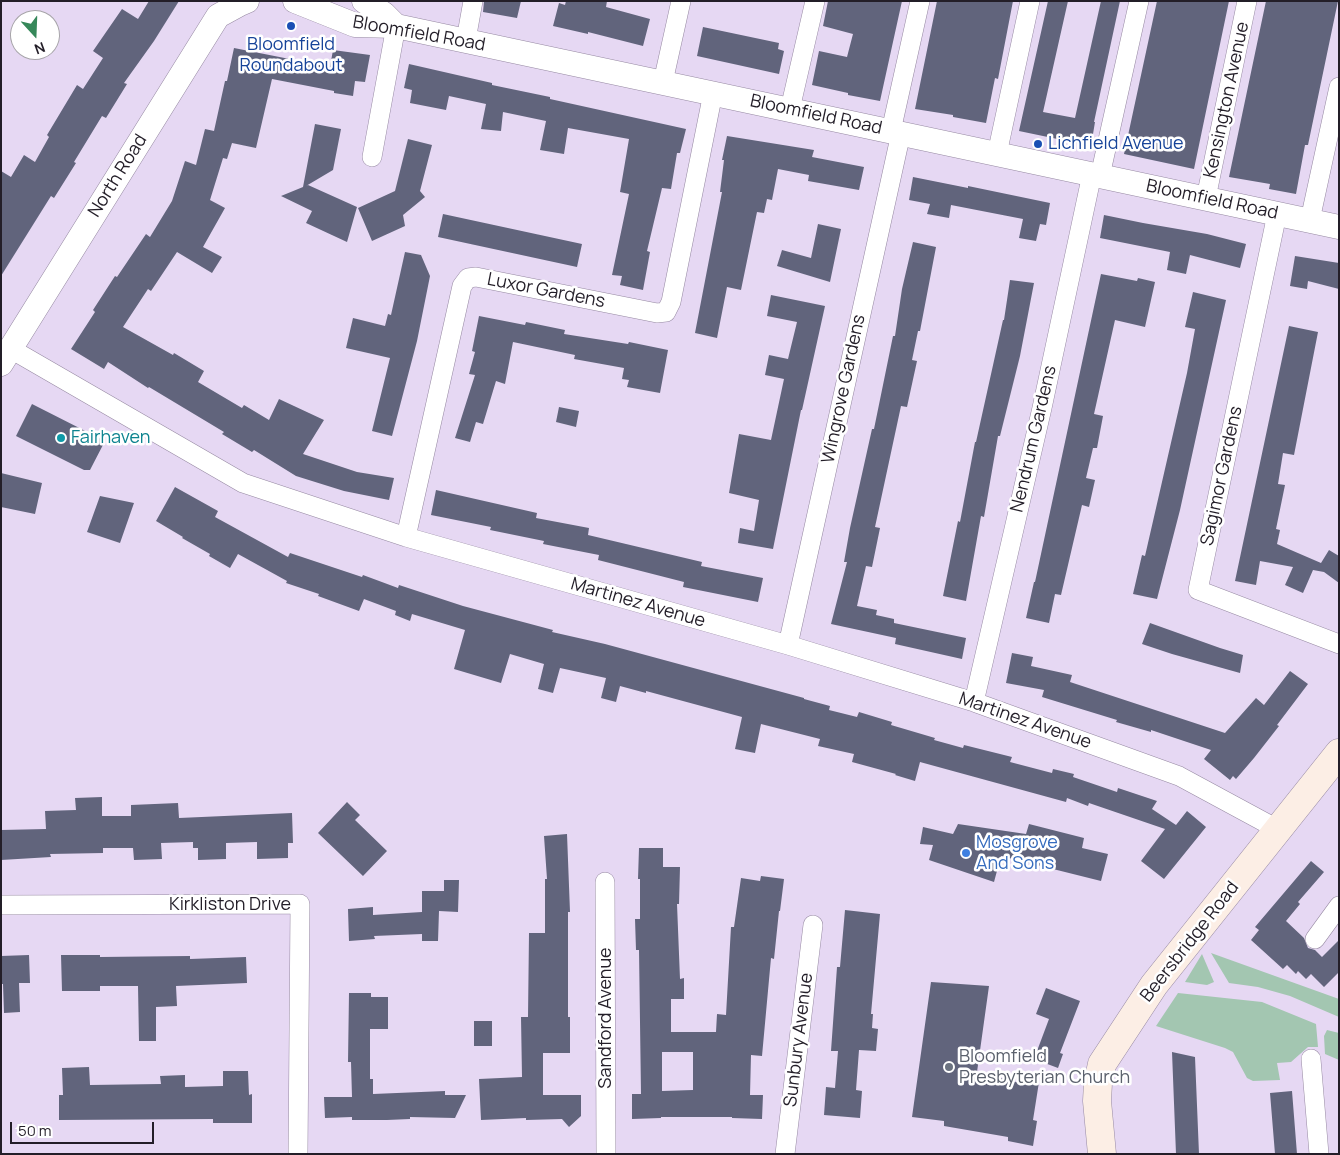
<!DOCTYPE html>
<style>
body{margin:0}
#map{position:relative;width:1340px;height:1155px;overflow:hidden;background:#e6d8f3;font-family:Manrope,sans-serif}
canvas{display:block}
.frame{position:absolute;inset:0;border:2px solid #231e28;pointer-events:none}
.north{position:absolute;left:10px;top:10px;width:50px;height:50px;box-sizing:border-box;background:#fff;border:1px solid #a7a5a9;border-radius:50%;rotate:160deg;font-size:14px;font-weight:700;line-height:20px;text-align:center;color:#231e28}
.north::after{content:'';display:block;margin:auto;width:18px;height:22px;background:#36885a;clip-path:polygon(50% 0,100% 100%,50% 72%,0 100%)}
.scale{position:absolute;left:10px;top:1122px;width:144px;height:22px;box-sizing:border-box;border:2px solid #231e28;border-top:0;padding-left:6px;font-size:15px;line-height:18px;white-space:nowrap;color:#231e28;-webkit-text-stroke:4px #fff;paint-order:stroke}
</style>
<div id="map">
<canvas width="1340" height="1155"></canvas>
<div class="frame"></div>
<div class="north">N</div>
<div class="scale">50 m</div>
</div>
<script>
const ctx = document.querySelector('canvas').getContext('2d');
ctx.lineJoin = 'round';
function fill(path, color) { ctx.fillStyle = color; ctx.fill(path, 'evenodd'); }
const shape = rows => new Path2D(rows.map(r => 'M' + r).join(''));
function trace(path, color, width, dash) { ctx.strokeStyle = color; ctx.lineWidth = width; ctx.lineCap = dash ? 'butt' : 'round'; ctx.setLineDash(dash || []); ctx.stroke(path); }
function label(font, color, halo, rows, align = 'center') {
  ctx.font = font + ' Manrope,sans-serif'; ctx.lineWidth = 5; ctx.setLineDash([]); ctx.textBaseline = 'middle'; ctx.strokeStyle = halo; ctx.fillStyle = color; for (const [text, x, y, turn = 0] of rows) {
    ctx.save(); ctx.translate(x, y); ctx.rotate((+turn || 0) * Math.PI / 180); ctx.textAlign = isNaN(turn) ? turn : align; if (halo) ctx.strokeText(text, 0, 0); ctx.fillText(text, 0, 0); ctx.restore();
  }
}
const green = shape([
 [1211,953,1339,999,1339,1017,1290,996,1258,987,1229,983],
 [1202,954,1214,982,1207,985,1185,982],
 [1178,993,1262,1002,1316,1024,1318,1047,1308,1047,1291,1062,1277,1063,1280,1080,1253,1081,1247,1078,1233,1052,1225,1048,1156,1026],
 [1327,1030,1339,1033,1339,1060,1325,1054,1324,1036]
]);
const building = shape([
 [149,1,179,1,154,41,124,83,127,84,106,118,102,116,74,162,76,163,54,198,51,196,1,276,1,171,11,177,24,155,35,162,49,137,47,135,77,85,83,89,103,58,93,51,122,9,138,19],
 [484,1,521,1,517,18,483,12],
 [566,1,607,1,606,7,650,19,643,46,588,32,588,34,553,26,559,3,565,5],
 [828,1,902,1,880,101,848,95,848,93,812,85,819,51,847,57,853,34,823,26],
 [937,1,1013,1,998,79,995,78,986,123,953,117,953,115,915,109],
 [1048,1,1068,1,1043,112,1075,118,1101,1,1120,1,1094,122,1095,122,1091,146,1019,131],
 [1157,1,1229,1,1194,169,1124,154],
 [1266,1,1338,1,1308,145,1305,145,1296,194,1269,189,1270,184,1229,177],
 [703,27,779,43,778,49,784,51,779,74,697,56],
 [234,48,330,67,333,50,370,55,365,82,355,81,353,96,334,93,334,91,272,79,256,148,232,143,227,159,223,158,210,200,225,208,203,247,222,257,212,273,177,252,151,291,148,289,123,327,173,355,174,353,204,371,198,382,242,408,244,405,269,420,279,399,324,420,303,454,357,472,394,478,389,500,344,491,296,476,254,450,252,452,222,434,224,432,149,387,148,388,108,362,104,369,71,349,95,312,93,310,115,276,117,277,146,234,150,237,172,201,185,161,196,165,205,129,214,131,225,81,227,81],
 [409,64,492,83,492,85,550,97,550,99,686,129,680,153,677,153,671,189,662,188,647,251,650,252,643,290,620,285,622,276,612,275,629,194,620,192,629,139,568,128,564,154,540,150,546,121,503,112,501,131,481,129,486,104,449,96,446,110,410,103,412,90,404,88],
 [315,124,341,129,333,170,306,186,308,185,357,207,347,242,306,223,312,211,281,196,303,187],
 [727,136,814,150,812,157,864,167,859,190,808,181,809,175,778,169,772,200,767,199,764,213,757,212,741,290,727,287,717,338,695,333,722,192,720,192,724,160,722,160],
 [408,139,432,145,420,191,425,197,403,215,405,226,372,241,358,208,395,191],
 [913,177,968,188,968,186,1050,203,1046,225,1040,224,1036,241,1019,238,1023,219,951,205,949,218,927,214,930,204,909,200],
 [443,214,582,244,577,267,438,237],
 [1104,215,1143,223,1207,234,1246,244,1240,268,1190,255,1186,274,1167,270,1170,252,1100,238],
 [818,224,841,229,830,282,777,266,782,250,811,258],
 [913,242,936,247,920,331,918,331,912,360,917,361,907,407,901,406,875,527,880,528,872,567,866,566,857,606,877,610,876,615,894,619,894,623,966,638,962,659,895,644,896,638,831,624,847,562,844,562,850,528,872,429,874,429,893,336,895,336,902,289],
 [405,252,421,255,430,276,417,341,392,436,372,431,390,358,346,348,353,318,385,326,388,314,391,315],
 [1295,256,1339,263,1339,289,1308,281,1307,289,1290,286],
 [1101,274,1137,281,1138,278,1155,282,1145,327,1115,320,1094,414,1103,416,1097,448,1093,448,1086,478,1095,480,1089,507,1082,505,1061,595,1055,594,1049,623,1026,618,1034,582,1035,582],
 [1010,280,1034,283,1020,356,1000,436,998,436,984,517,981,516,966,601,943,596,958,521,960,522,975,442,976,442,1003,320,1004,320],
 [1193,292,1226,300,1180,510,1157,599,1133,594,1142,555,1145,556,1187,373,1195,329,1185,327],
 [771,295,825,306,802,410,801,410,773,549,738,543,740,528,754,531,759,500,729,493,739,434,771,440,784,379,765,375,769,355,788,359,797,322,767,316],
 [479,316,525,325,526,322,565,330,564,334,628,344,629,342,668,350,660,393,627,387,629,380,622,379,624,368,574,359,575,355,513,342,505,384,496,381,483,424,476,422,470,442,455,438,475,375,469,374,475,352,472,351],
 [1289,326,1318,332,1294,455,1283,453,1278,484,1285,485,1276,529,1280,530,1277,544,1321,563,1329,550,1339,556,1339,583,1324,572,1313,570,1303,593,1285,585,1293,567,1260,561,1256,585,1235,581],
 [32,404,105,441,90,470,84,470,16,436],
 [559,407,579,411,576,427,556,422],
 [1,473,42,483,35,514,1,507],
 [175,487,218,511,215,517,288,557,290,553,362,577,363,575,398,588,399,585,463,606,553,630,552,632,605,644,804,698,804,699,830,706,829,710,857,717,859,712,892,722,891,725,935,738,934,740,963,748,964,745,1012,757,1010,762,1052,773,1053,769,1074,774,1073,777,1117,792,1118,788,1157,801,1152,809,1176,825,1187,811,1206,827,1164,879,1141,861,1165,829,1089,803,1088,806,1067,798,1066,802,920,762,915,781,895,775,896,774,852,762,854,754,818,746,820,739,761,724,755,753,735,749,742,717,646,691,646,693,620,686,616,702,601,698,606,678,560,668,553,693,538,689,544,664,510,654,501,683,454,669,465,630,412,614,410,621,395,615,396,611,364,599,359,611,318,596,319,594,286,583,287,581,238,554,230,568,209,556,210,554,182,538,183,537,156,521],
 [436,490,537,513,536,518,589,528,588,535,702,562,701,566,763,578,758,602,683,587,684,582,598,560,599,555,543,544,544,541,490,530,491,527,431,515],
 [100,496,134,503,120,543,87,532],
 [1150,623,1220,648,1243,655,1240,673,1172,654,1142,644],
 [1012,653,1033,657,1031,666,1072,675,1070,682,1225,733,1256,698,1264,705,1290,671,1308,684,1277,725,1279,726,1254,758,1236,779,1233,776,1230,780,1204,759,1211,750,1151,730,1151,732,1116,722,1117,720,1042,697,1044,690,1006,683],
 [102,797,102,816,131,816,131,805,178,803,179,818,292,813,293,843,288,843,288,858,257,859,257,842,226,843,226,859,198,860,198,848,193,848,193,842,161,843,162,859,134,860,133,848,103,848,103,853,50,854,51,857,1,860,1,830,46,829,45,811,76,810,75,798],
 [347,802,360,815,355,820,387,851,363,876,318,833],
 [958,824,1026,834,1029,824,1084,838,1082,848,1108,854,1101,881,1001,856,994,882,929,860,933,845,920,844,923,827,953,834],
 [567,834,570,912,568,912,568,1017,570,1017,570,1053,543,1053,543,1095,581,1095,581,1116,569,1127,562,1119,526,1120,526,1118,481,1120,479,1079,522,1077,521,1017,528,1017,529,933,545,933,545,879,547,879,544,836],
 [639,848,663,848,663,867,680,867,679,904,677,904,680,979,684,978,684,999,671,999,671,1032,716,1032,717,1014,726,1015,731,927,734,927,741,878,760,881,761,876,784,879,780,911,779,911,774,959,771,958,762,1056,751,1055,750,1095,763,1095,762,1119,732,1118,732,1117,661,1117,661,1118,632,1119,632,1094,641,1094,639,950,636,950,635,919,640,919,640,879,638,879],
 [662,1052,693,1052,693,1090,662,1091],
 [1311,861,1324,872,1298,902,1300,904,1286,921,1304,938,1308,948,1315,950,1322,957,1339,940,1339,972,1324,987,1311,974,1306,979,1298,971,1296,974,1287,965,1283,969,1251,940,1259,930,1255,927],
 [444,880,459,880,458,912,439,911,438,941,422,941,422,934,374,936,375,939,349,941,348,909,373,907,373,915,422,912,422,891,444,891],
 [845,910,880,914,871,1014,873,1014,872,1028,878,1029,876,1051,859,1050,856,1090,862,1091,860,1118,824,1115,826,1087,835,1088,838,1051,831,1051,837,967,840,967],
 [29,955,30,983,19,983,20,1012,4,1013,3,984,1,984,1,956],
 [61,955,100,955,100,957,190,956,190,959,246,957,247,983,176,986,177,1006,156,1007,156,1041,139,1041,138,986,100,986,100,991,62,991],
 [931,982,989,986,977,1072,1020,1083,1021,1079,1039,1082,1033,1120,1037,1121,1033,1146,1008,1141,1008,1137,944,1126,944,1121,912,1117],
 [1046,988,1080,1001,1060,1053,1063,1054,1058,1068,1034,1059,1049,1019,1036,1014],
 [349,993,371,993,371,997,388,997,388,1029,370,1029,370,1079,373,1079,373,1094,445,1091,445,1095,466,1095,455,1118,410,1117,410,1119,387,1120,352,1120,352,1117,325,1118,324,1097,352,1097,351,1062,348,1062],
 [474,1021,492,1021,492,1046,474,1046],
 [1172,1052,1195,1057,1199,1154,1176,1154],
 [89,1067,90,1085,161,1084,160,1076,185,1075,185,1087,223,1086,223,1071,248,1071,249,1095,252,1094,252,1123,213,1123,213,1119,59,1120,59,1095,63,1095,62,1068],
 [1292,1091,1297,1154,1275,1154,1270,1093]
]);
const minor = shape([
 [466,40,473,1],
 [663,82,681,1],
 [790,109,815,1],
 [891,131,920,1],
 [997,154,1030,1],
 [372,157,396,26],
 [1100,176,1139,1],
 [1206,198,1247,1],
 [1277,214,1198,590,1339,644],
 [1310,220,1339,87],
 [11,349,243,483,406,537,788,645,974,702,1179,776,1279,830],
 [406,537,462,286,468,278,476,277,657,313,666,312,671,302,713,93],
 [788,645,901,133],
 [974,702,1042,408,1092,174],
 [605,882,606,1154],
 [1,905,300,904,298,1154],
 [1315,939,1339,906],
 [1311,1059,1319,1154],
 [785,1154,813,925]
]);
const tertiary = shape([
 [295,1,355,25,396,26,1339,227],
 [364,1,384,14,396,26],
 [1,364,218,16,240,4,247,1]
]);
const secondary = shape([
 [1102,1154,1097,1101,1098,1083,1102,1064,1154,985,1339,753]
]);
const markers = [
 [291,26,5,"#1a4fb4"],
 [1038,144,5,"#1a4fb4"],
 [61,438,5,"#0f9aa8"],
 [966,853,5,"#3f7fe0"],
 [949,1067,5,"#6b7280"]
];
const streetNames = [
 ["Bloomfield Road",419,34,10],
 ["Kensington Avenue",1227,100,-78],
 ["Bloomfield Road",816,115,12],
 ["North Road",118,176,-58],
 ["Bloomfield Road",1212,200,12],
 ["Luxor Gardens",546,291,11],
 ["Wingrove Gardens",844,389,-78],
 ["Nendrum Gardens",1034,439,-77],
 ["Sagimor Gardens",1222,476,-78],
 ["Martinez Avenue",638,603,16],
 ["Martinez Avenue",1025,721,19],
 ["Kirkliston Drive",230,905],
 ["Beersbridge Road",1190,942,-52],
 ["Sandford Avenue",606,1018,-90],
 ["Sunbury Avenue",799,1040,-83]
];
const transitNames = [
 ["Bloomfield",291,45],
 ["Roundabout",291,66],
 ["Lichfield Avenue",1048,144,"left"]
];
const cultureNames = [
 ["Fairhaven",71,438]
];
const shopNames = [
 ["Mosgrove",976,843],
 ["And Sons",976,864]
];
const worshipNames = [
 ["Bloomfield",959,1057],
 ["Presbyterian Church",959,1078]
];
fill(green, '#a3c6b1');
fill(building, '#61647c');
trace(minor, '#9689a2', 20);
trace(tertiary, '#9689a2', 25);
trace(secondary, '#9689a2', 29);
trace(minor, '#fff', 19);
trace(tertiary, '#fff', 24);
trace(secondary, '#fceee5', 28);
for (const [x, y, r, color] of markers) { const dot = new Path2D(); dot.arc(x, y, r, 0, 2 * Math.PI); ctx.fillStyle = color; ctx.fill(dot); trace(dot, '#fff', 2); }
label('18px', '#231e28', '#fff', streetNames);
label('18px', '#164399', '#fff', transitNames);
label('18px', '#0d838f', '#fff', cultureNames, 'left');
label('18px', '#366cbe', '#fff', shopNames, 'left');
label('18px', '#5b616d', '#fff', worshipNames, 'left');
</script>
